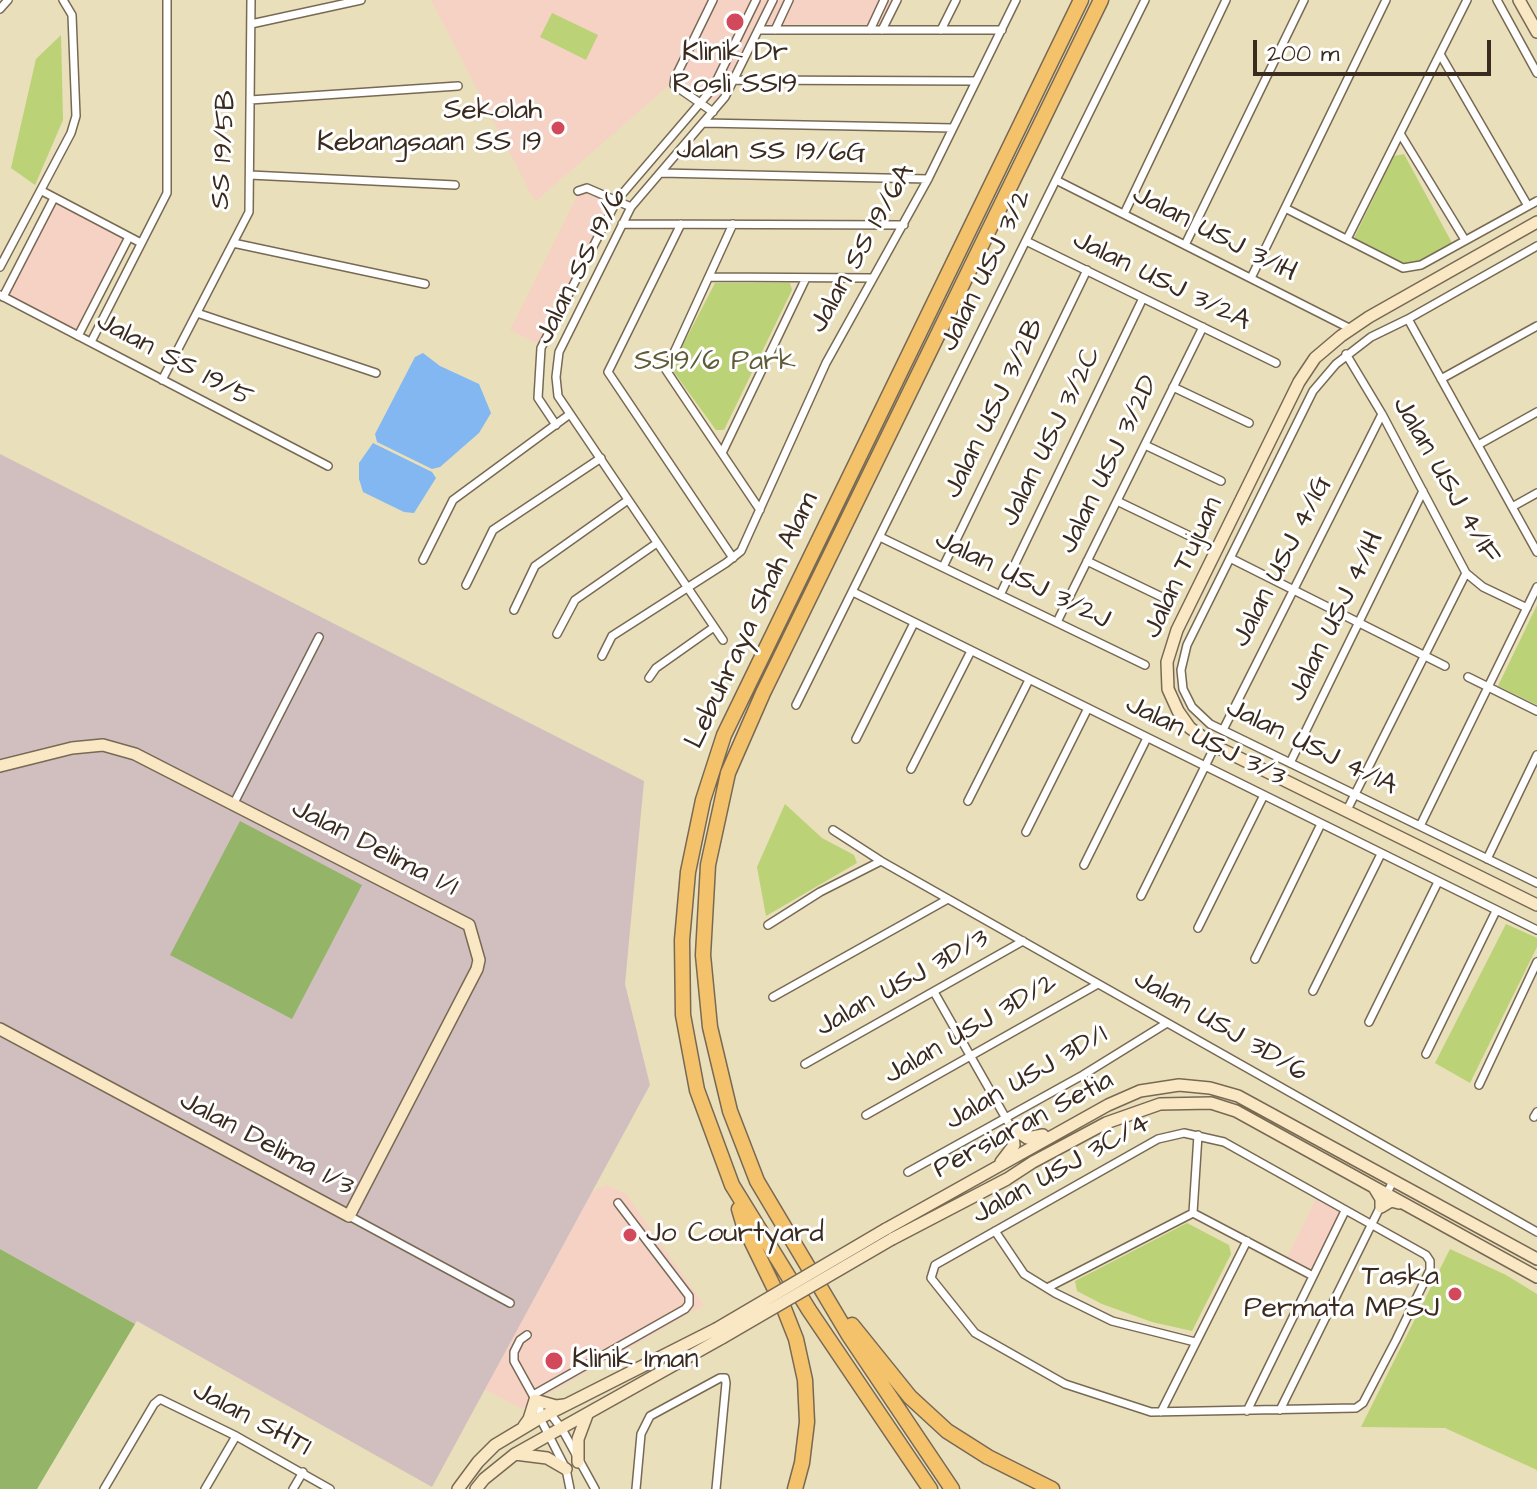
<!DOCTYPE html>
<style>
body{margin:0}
#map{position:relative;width:1537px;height:1489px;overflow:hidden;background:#e9dfba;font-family:"Architects Daughter",sans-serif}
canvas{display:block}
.scale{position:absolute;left:1253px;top:40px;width:238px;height:36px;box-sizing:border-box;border:4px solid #3b2a1e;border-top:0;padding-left:10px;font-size:24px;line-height:28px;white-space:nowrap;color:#3b2a1e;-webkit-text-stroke:6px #fff;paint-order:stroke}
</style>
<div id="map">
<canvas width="1537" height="1489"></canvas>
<div class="scale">200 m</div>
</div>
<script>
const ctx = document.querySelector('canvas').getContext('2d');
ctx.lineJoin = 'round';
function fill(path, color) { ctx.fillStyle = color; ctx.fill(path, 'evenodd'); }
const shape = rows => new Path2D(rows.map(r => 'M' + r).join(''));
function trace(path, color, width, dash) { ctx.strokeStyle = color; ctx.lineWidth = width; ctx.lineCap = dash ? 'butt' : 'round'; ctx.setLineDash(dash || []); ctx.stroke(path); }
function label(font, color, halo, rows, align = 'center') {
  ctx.font = font + ' "Architects Daughter",sans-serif'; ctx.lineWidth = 6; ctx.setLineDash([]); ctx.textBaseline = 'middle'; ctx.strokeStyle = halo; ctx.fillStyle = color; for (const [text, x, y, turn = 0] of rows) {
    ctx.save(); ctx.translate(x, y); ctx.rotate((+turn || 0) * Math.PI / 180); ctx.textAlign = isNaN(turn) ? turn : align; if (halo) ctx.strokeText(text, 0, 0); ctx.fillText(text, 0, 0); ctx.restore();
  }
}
const built = shape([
 [431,0,895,0,883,24,757,25,724,92,714,102,672,77,668,86,535,202],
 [587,191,612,201,540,345,510,330,578,194],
 [55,203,124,238,77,331,8,295],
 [607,1185,626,1194,704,1305,522,1409,485,1389,592,1191],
 [1316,1199,1341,1213,1311,1272,1286,1259]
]);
const industrial = shape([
 [0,454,644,781,625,984,650,1085,432,1487,137,1321,135,1324,0,1249]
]);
const green = shape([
 [552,13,598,35,586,60,540,37],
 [61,35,63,120,35,185,11,168,36,59],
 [1404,154,1452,243,1420,261,1403,264,1354,238,1394,156],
 [715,283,790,283,792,290,724,430,716,430,671,368],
 [1537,605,1537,705,1498,686],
 [785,804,822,838,854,855,857,863,766,916,757,867],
 [1506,924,1537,938,1537,947,1470,1083,1435,1063],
 [1187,1223,1229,1245,1231,1254,1192,1331,1152,1322,1102,1304,1077,1291,1075,1281],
 [1450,1249,1506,1275,1537,1294,1537,1470,1445,1428,1361,1427]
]);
const forest = shape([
 [240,821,362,885,292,1019,170,955],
 [0,1249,135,1324,37,1489,0,1489]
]);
const water = shape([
 [423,353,440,366,479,384,491,413,479,433,440,467,432,469,377,442,375,434,415,357],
 [373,443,432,472,436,478,414,513,404,512,363,492,359,479,359,463]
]);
const street = shape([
 [713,0,675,78,674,85,713,112],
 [1497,0,1537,73],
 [0,9,8,0],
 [251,24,361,0],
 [759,30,1002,30],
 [775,30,789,0],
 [870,30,884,0],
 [882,30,897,0],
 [941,30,956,0],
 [1440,54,1528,206],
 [734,80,976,81],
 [250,100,458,86],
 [704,123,953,128],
 [1401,135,1465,240],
 [661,173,928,179],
 [250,175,455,185],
 [1056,180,1351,329],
 [42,191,141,243],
 [578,191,587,188,631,207],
 [1285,208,1403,268,1421,265,1537,201],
 [1124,214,1226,0],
 [622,224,904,225],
 [681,224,608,372,733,558],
 [733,224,666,370,760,510],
 [1347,239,1467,0],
 [1026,241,1276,363],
 [233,243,425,284],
 [1185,245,1304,0],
 [1537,246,1408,319,1371,337,1336,364,1313,391,1187,645,1181,670,1183,689,1192,707,1210,724,1537,883],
 [0,267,71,133,76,116,72,15,63,0],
 [710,277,872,278],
 [1251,278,1386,0],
 [0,295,328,466],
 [3,297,54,198],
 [197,313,376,373],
 [1408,319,1537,552],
 [78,336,129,237],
 [91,342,167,193,167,0],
 [1346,354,1382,414,1466,573,1483,587,1527,608],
 [1441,379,1537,326],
 [162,380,249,212,251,0],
 [1173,387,1249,423],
 [556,425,538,398,541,348,617,200,713,88,756,0],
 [1145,445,1221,481],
 [1478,445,1537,412],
 [722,453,806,278],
 [1117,501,1198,540],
 [1512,507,1537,493],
 [880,537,1145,665],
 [1230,558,1445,666],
 [423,560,453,500,570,414],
 [1087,561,1168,600],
 [943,567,1087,270],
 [466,585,493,530,601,458],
 [853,592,1537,930],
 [1000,595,1143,298],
 [514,610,535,566,628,500],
 [1057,622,1203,327],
 [557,634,575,600,657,543],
 [723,640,558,396,556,377,559,352,631,207,725,97,773,0],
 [602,656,612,636,726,563,741,551,826,363,928,179,1016,0],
 [1468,677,1537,711],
 [649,678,656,668,714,627],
 [796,705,1145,0],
 [1223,730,1382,414],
 [856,739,914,623],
 [1290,763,1423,491],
 [911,769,971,651],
 [968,801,1029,680],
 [234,803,319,637],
 [1346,812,1466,573],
 [1420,826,1537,587],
 [833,830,881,861,1537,1232],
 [1026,832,1088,708],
 [1487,859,1537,755],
 [1084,865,1147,738],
 [1141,896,1215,746],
 [768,925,820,892,881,861],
 [1198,928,1264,795],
 [1255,959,1321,824],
 [1313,991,1381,854],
 [934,992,1008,1122],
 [773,997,948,899],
 [1369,1022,1438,882],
 [1426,1054,1496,911],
 [805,1064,1023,941],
 [1479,1085,1537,962],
 [866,1115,1098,984],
 [1534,1117,1537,1112],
 [1184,1133,1224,1142,1426,1255,1430,1261,1430,1270,1396,1340,1363,1403,1356,1408,1151,1412,1065,1384,975,1333,931,1278,935,1265,1158,1139,1184,1133],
 [908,1172,1083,1075,1167,1023],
 [1193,1213,1198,1135],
 [349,1216,510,1303],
 [995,1231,1024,1274,1055,1293,1112,1321,1195,1342],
 [1047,1288,1193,1213,1313,1276],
 [527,1335,520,1340,514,1352,514,1361,540,1408,540,1418,566,1469,570,1489],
 [533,1395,685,1309,689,1304,689,1296,618,1203],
 [1280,1410,1393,1181],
 [1247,1411,1345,1211],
 [549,1412,562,1429,595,1489],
 [1161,1412,1247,1241],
 [104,1489,154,1404,160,1399,236,1436,330,1489],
 [205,1489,236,1436],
 [293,1489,303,1472],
 [636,1489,641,1434,650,1416,720,1378,725,1378,726,1383,716,1489]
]);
const secondary = shape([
 [1519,0,1537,32],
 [1537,222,1369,317,1341,336,1315,358,1299,382,1177,630,1167,662,1168,689,1178,711,1190,728,1215,746,1537,905],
 [0,766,72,748,103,745,135,754,469,925,479,960,477,969,349,1216,0,1029],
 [1011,1127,1027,1138,1043,1135],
 [1001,1162,1014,1145,1012,1128],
 [1375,1189,1381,1199,1381,1207,1391,1201,1399,1203],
 [886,1229,1108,1105,1140,1091,1179,1085,1210,1088,1238,1096,1537,1259],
 [892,1239,1007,1179,1033,1162,1106,1123,1160,1104,1211,1103,1236,1111,1537,1277],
 [524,1426,529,1419,535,1400,556,1406,564,1405],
 [515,1454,547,1458,566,1469],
 [578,1462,578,1439,587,1415],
 [458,1489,478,1462,495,1445,540,1418,716,1329],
 [476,1489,484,1479,515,1454,722,1338]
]);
const highway = shape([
 [739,1209,744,1226,783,1306,796,1339,805,1380,807,1422,802,1463,795,1489],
 [852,1325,910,1397,947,1431,988,1457,1052,1489],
 [930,1489,809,1310,732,1185,697,1090,683,1015,682,940,688,872,703,800,724,735,1081,0],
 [952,1489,848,1334,757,1181,730,1111,710,1027,703,955,708,865,728,773,763,693,1101,0]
]);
const secondaryBridge = shape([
 [716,1329,886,1229],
 [722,1338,892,1239]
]);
const markers = [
 [735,22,10,"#d1495b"],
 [558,128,8,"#d1495b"],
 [630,1235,8,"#d1495b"],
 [1455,1294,8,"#d1495b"],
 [554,1361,10,"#d1495b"]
];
const poiNames = [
 ["Klinik Dr",735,54,"center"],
 ["Rosli SS19",735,86,"center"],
 ["Sekolah",542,112],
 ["Kebangsaan SS 19",542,144],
 ["Jo Courtyard",646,1235,"left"],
 ["Taska",1439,1278],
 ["Permata MPSJ",1439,1310],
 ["Klinik Iman",572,1361,"left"]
];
const streetNames = [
 ["SS 19/5B",225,150,-87],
 ["Jalan SS 19/6G",771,153,1],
 ["Jalan USJ 3/1H",1214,235,27],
 ["Jalan SS 19/6A",863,249,-61],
 ["Jalan SS 19/6",582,267,-63],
 ["Jalan USJ 3/2",987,271,-64],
 ["Jalan USJ 3/2A",1161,282,26],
 ["Jalan SS 19/5",174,361,28],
 ["Jalan USJ 3/2B",995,409,-64],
 ["Jalan USJ 3/2C",1052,437,-64],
 ["Jalan USJ 3/2D",1110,465,-64],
 ["Jalan USJ 4/1F",1445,481,60],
 ["Jalan USJ 4/1G",1283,562,-63],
 ["Jalan Tujuan",1184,568,-65],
 ["Jalan USJ 3/2J",1022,581,26],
 ["Jalan USJ 4/1H",1337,617,-64],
 ["Lebuhraya Shah Alam",753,621,-65],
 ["Jalan USJ 3/3",1205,742,26],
 ["Jalan USJ 4/1A",1311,748,26],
 ["Jalan Delima 1/1",374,849,27],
 ["Jalan USJ 3D/3",903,984,-29],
 ["Jalan USJ 3D/6",1220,1027,30],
 ["Jalan USJ 3D/2",971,1030,-30],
 ["Jalan USJ 3D/1",1027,1079,-30],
 ["Persiaran Setia",1024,1126,-28],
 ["Jalan Delima 1/3",266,1145,28],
 ["Jalan USJ 3C/4",1062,1170,-29],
 ["Jalan SHT1",251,1420,28]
];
const parkNames = [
 ["SS19/6 Park",715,363]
];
fill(built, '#f6d2c5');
fill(industrial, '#d1bfbf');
fill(green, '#bbd276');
fill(forest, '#94b467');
fill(water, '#82b7f1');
trace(street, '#786955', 10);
trace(secondary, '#786955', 14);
trace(highway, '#786955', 17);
trace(street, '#fff', 7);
trace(secondary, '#fae7c3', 11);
trace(highway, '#f3c26a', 14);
trace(secondaryBridge, '#786955', 14, []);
trace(secondaryBridge, '#fae7c3', 11);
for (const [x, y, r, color] of markers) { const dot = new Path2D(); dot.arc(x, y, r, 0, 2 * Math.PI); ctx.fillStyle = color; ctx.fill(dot); trace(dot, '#fff', 3); }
label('28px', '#3b2a1e', '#fff', poiNames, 'right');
label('28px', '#3b2a1e', '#fff', streetNames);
label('28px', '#615c38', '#fff', parkNames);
</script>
